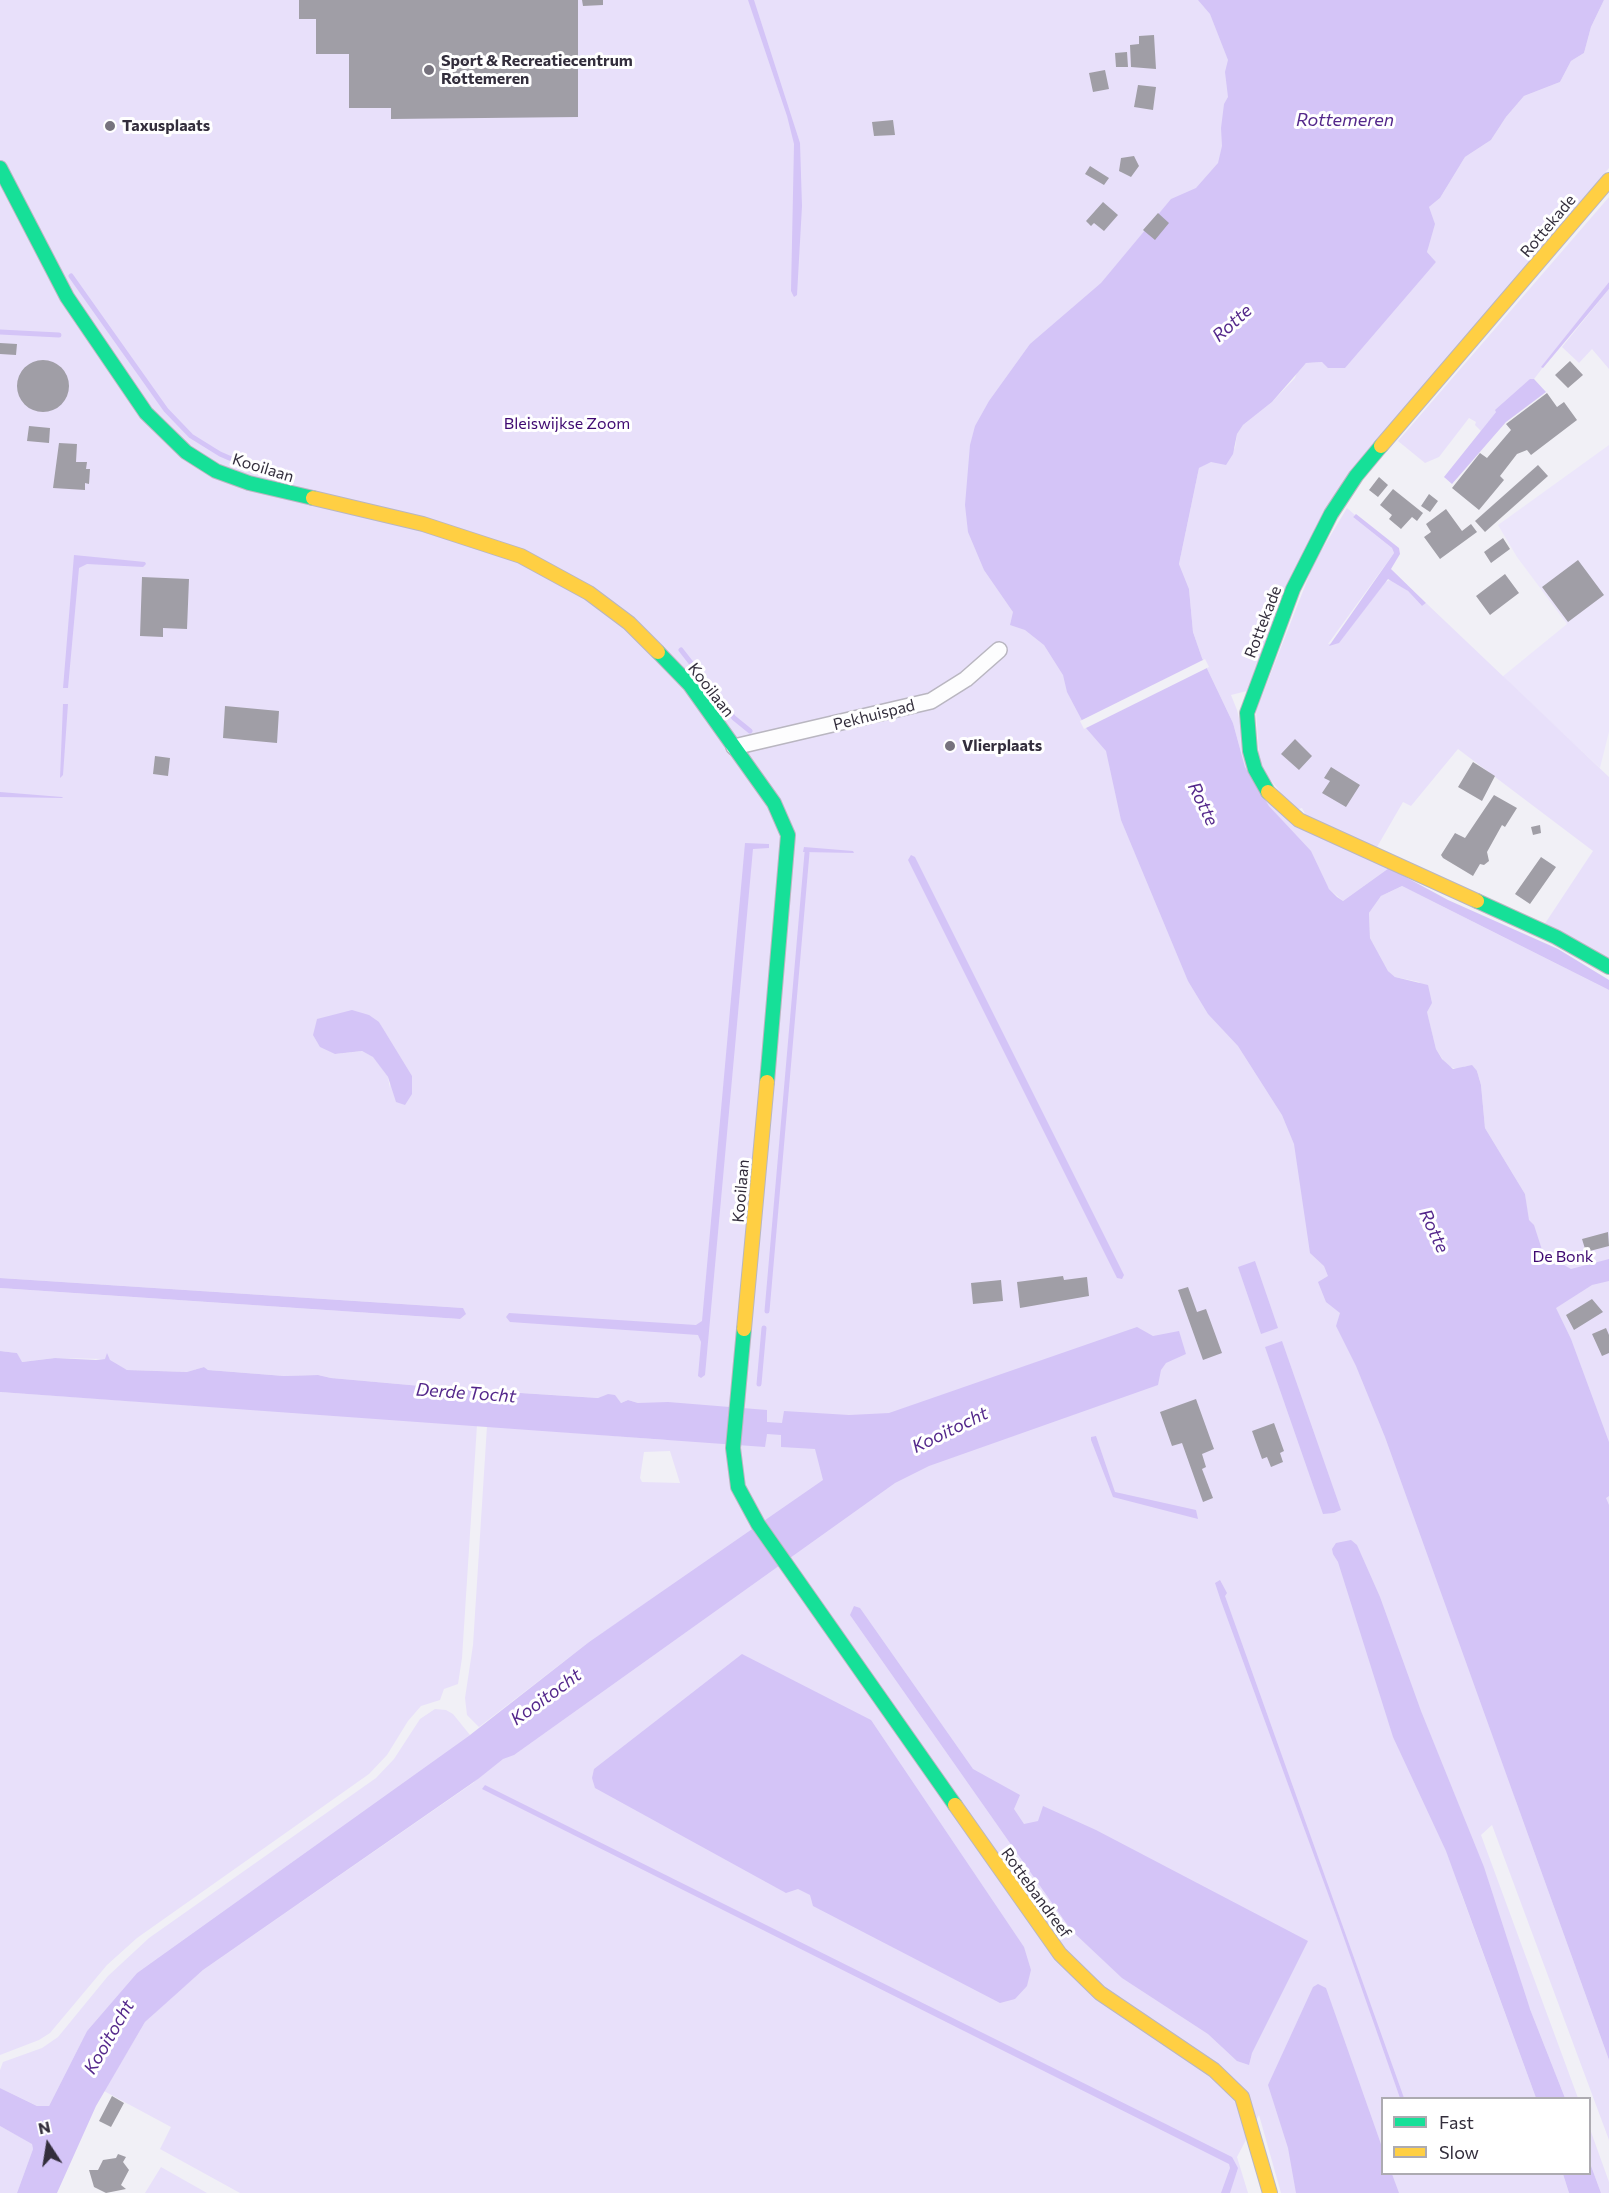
<!DOCTYPE html>
<style>
body{margin:0}
#map{position:relative;width:1609px;height:2193px;overflow:hidden;background:#f1f0f6;font-family:Commissioner,sans-serif}
canvas{display:block}
.legend{position:absolute;left:1381px;top:2097px;width:210px;height:78px;box-sizing:border-box;background:#fff;border:2px solid #adabb1;margin:0;padding:8px 10px;list-style:none;font-size:18px;color:#332e3c}
.legend li{display:flex;align-items:center;gap:12px;height:30px}
.legend b{width:30px;border:2px solid #adabb1}
.north{position:absolute;left:18px;top:2115px;width:60px;height:60px;-webkit-text-stroke:4px #fff;paint-order:stroke;rotate:348deg;font-size:16px;font-weight:700;line-height:24px;text-align:center;color:#332e3c}
.north::after{content:'';display:block;margin:auto;width:21px;height:27px;background:#332e3c;clip-path:polygon(50% 0,100% 100%,50% 72%,0 100%)}
</style>
<div id="map">
<canvas width="1609" height="2193"></canvas>
<ul class="legend">
<li><b style="height:8px;background:#16e098"></b>Fast</li>
<li><b style="height:8px;background:#ffcf43"></b>Slow</li>
</ul>
<div class="north">N</div>
</div>
<script>
const ctx = document.querySelector('canvas').getContext('2d');
ctx.lineJoin = 'round';
function fill(path, color) { ctx.fillStyle = color; ctx.fill(path, 'evenodd'); }
const shape = rows => new Path2D(rows.map(r => 'M' + r).join(''));
function trace(path, color, width, dash) { ctx.strokeStyle = color; ctx.lineWidth = width; ctx.lineCap = dash ? 'butt' : 'round'; ctx.setLineDash(dash || []); ctx.stroke(path); }
function label(font, color, halo, rows, align = 'center') {
  ctx.font = font + ' Commissioner,sans-serif'; ctx.lineWidth = 6; ctx.setLineDash([]); ctx.textBaseline = 'middle'; ctx.strokeStyle = halo; ctx.fillStyle = color; for (const [text, x, y, turn = 0] of rows) {
    ctx.save(); ctx.translate(x, y); ctx.rotate((+turn || 0) * Math.PI / 180); ctx.textAlign = isNaN(turn) ? turn : align; if (halo) ctx.strokeText(text, 0, 0); ctx.fillText(text, 0, 0); ctx.restore();
  }
}
const built = shape([
 [1609,445,1609,732,1600,768,1502,677,1567,624,1517,557,1498,525]
]);
const green = shape([
 [0,0,1265,0,1293,98,1023,398,1308,1099,1517,1804,1609,2060,1609,2140,1492,1825,1481,1835,1578,2098,1565,2098,1530,2009,1460,1890,1536,2098,1382,2098,1382,2174,1563,2174,1569,2193,1281,2193,1259,2115,1237,2157,1248,2193,240,2193,160,2149,171,2127,104,2091,145,2022,174,1995,203,1970,473,1783,704,1564,589,1642,479,1727,467,1715,465,1698,473,1645,487,1426,666,1440,663,1403,638,1403,628,1400,621,1403,608,1394,599,1398,443,1388,331,1378,318,1375,284,1376,208,1370,204,1367,188,1372,127,1370,105,1359,55,1358,21,1362,17,1353,0,1351,0,1288,460,1319,463,1308,0,1278],
 [379,1022,392,1048,390,1088,388,1077,374,1057,362,1051,335,1054],
 [670,1451,680,1483,642,1482,640,1478,644,1452],
 [1604,0,1609,0,1609,168,1350,473,1247,691,1231,695,1237,710,1254,781,1389,868,1343,901,1329,889,1291,831,1269,806,1245,767,1233,723,1202,658,1193,632,1189,589,1179,564,1199,468,1235,448,1237,434,1243,425,1272,402,1295,378,1298,369,1306,363,1322,362,1436,262,1427,252,1429,207,1440,198,1465,157,1491,140,1506,117,1524,96,1560,82,1571,61,1584,53,1591,27],
 [1609,197,1609,282,1534,379,1496,412,1481,431,1475,425,1476,422,1469,418,1439,457,1425,463,1398,441],
 [1609,289,1609,369,1592,349,1579,363,1562,347],
 [1347,508,1355,515,1353,517,1392,548,1394,553,1328,644,1339,642,1385,582,1392,579,1408,591,1422,606,1426,603,1609,777,1609,960,1544,925,1593,851,1458,749,1411,806,1403,802,1377,847,1308,819,1302,808,1295,810,1260,767,1256,711,1314,563],
 [1402,886,1609,990,1609,1615,1565,1523,1525,1194,1485,1128,1481,1085,1477,1071,1465,1066,1460,1070,1447,1066,1436,1049,1419,982,1395,977,1388,971,1370,938,1369,913,1381,896],
 [0,1392,477,1425,462,1658,458,1684,444,1689,440,1700,421,1706,408,1721,387,1755,369,1774,137,1938,107,1965,50,2033,39,2040,0,2055],
 [435,1709,446,1710,453,1714,470,1735,137,1973,87,2031,49,2106,37,2106,0,2088,0,2070,3,2062,42,2048,58,2037,108,1976,149,1938,376,1778,394,1759,420,1719],
 [0,2126,32,2143,33,2149,17,2193,0,2193],
 [1590,2129,1609,2182,1609,2193,1601,2193,1590,2163],
 [161,2167,207,2193,145,2193]
]);
const water = shape([
 [748,0,754,0,800,143,802,206,797,295,794,297,791,291,794,144,787,116],
 [1198,0,1604,0,1591,27,1584,53,1571,61,1560,82,1524,96,1506,117,1491,140,1465,157,1440,198,1429,207,1435,224,1427,252,1436,262,1345,368,1328,368,1322,362,1306,363,1272,402,1243,425,1237,434,1233,454,1226,465,1211,462,1199,468,1179,564,1189,589,1193,632,1202,658,1233,723,1245,767,1269,806,1311,851,1329,889,1337,897,1343,901,1389,868,1448,900,1558,949,1609,980,1609,990,1402,886,1381,896,1369,913,1370,938,1388,971,1395,977,1428,985,1432,1003,1427,1012,1436,1049,1442,1059,1453,1069,1472,1065,1477,1071,1481,1085,1485,1128,1525,1194,1529,1220,1534,1225,1543,1253,1571,1269,1609,1259,1609,1281,1592,1285,1556,1308,1571,1339,1609,1442,1609,1496,1606,1498,1609,1505,1609,2060,1385,1437,1356,1366,1336,1326,1340,1313,1326,1302,1318,1282,1328,1276,1324,1266,1310,1253,1294,1144,1282,1115,1238,1046,1208,1014,1188,981,1121,820,1106,751,1086,728,1067,692,1063,675,1044,645,1025,630,1010,625,1013,612,984,570,968,532,965,505,970,445,975,426,989,401,1030,344,1101,283,1171,199,1196,188,1218,163,1222,146,1221,128,1224,104,1228,97,1225,72,1228,60,1210,14],
 [1609,282,1609,289,1543,368,1541,367],
 [1530,379,1534,379,1546,392,1506,422,1452,484,1444,477,1496,412,1495,410],
 [1356,514,1399,548,1400,554,1391,569,1426,603,1422,606,1408,591,1388,579,1339,643,1329,646,1394,553,1392,548,1353,517],
 [74,555,145,562,146,564,143,567,87,564,79,568,68,688,63,688],
 [63,704,68,704,63,775,60,778],
 [0,792,62,797,63,798,0,797],
 [745,843,769,844,769,848,753,849,705,1375,701,1378,698,1376,701,1342,698,1335,510,1322,506,1317,509,1313,696,1325,702,1321],
 [804,847,853,851,854,853,803,852],
 [911,855,915,857,1124,1275,1122,1279,1117,1278,908,860],
 [352,1010,369,1015,379,1022,412,1076,412,1094,405,1105,396,1102,388,1077,373,1057,362,1051,335,1054,320,1047,313,1035,317,1019],
 [1255,1261,1278,1328,1261,1334,1238,1267],
 [0,1278,463,1308,466,1314,460,1319,0,1288],
 [1137,1327,1153,1336,1179,1331,1186,1354,1166,1363,1161,1370,1158,1385,929,1466,895,1483,514,1755,503,1759,478,1779,203,1970,145,2022,96,2106,57,2193,17,2193,33,2149,32,2144,0,2126,0,2088,37,2106,49,2106,87,2031,137,1973,470,1735,589,1642,823,1480,815,1449,781,1447,781,1435,767,1434,765,1447,0,1392,0,1351,17,1353,22,1362,55,1358,96,1360,105,1359,107,1353,110,1360,127,1370,187,1372,204,1367,208,1370,284,1376,318,1375,331,1378,443,1388,598,1398,608,1394,615,1395,621,1403,628,1400,638,1403,668,1402,767,1410,767,1422,782,1423,784,1411,849,1415,889,1413],
 [1282,1341,1341,1510,1334,1513,1323,1514,1265,1347],
 [1096,1436,1115,1492,1196,1510,1198,1519,1113,1497,1091,1440,1091,1437],
 [1351,1540,1357,1545,1380,1597,1421,1711,1484,1867,1530,2009,1565,2098,1536,2098,1446,1851,1393,1737,1338,1562,1333,1554,1332,1549,1336,1543],
 [1220,1580,1227,1593,1225,1596,1235,1624,1404,2098,1400,2098,1338,1921,1221,1601,1215,1583],
 [854,1606,860,1608,973,1769,1020,1795,1014,1809,1024,1824,1038,1821,1043,1806,1096,1830,1308,1941,1252,2053,1249,2065,1237,2061,1208,2034,1122,1978,1071,1930,850,1615],
 [742,1654,871,1720,1024,1947,1031,1970,1027,1986,1015,1999,1000,2003,813,1906,810,1895,798,1889,786,1893,595,1788,592,1778,594,1769],
 [485,1785,1232,2157,1238,2168,1230,2193,1221,2193,1230,2168,1229,2164,482,1789],
 [1318,1984,1326,1988,1382,2147,1382,2174,1392,2174,1399,2193,1296,2193,1288,2148,1268,2085,1313,1987],
 [1590,2163,1601,2193,1569,2193,1563,2174,1590,2174]
]);
const pier = shape([
 [1205,659,1209,667,1084,729,1080,721]
]);
const stream = shape([
 [71,276,166,410,191,436,220,454,264,473],
 [0,332,59,335],
 [681,650,734,718,750,731],
 [767,1311,807,853],
 [759,1384,764,1328]
]);
const building = shape([
 [299,0,578,0,578,117,391,119,391,108,349,108,349,54,316,54,316,19,299,19],
 [582,0,603,0,603,5,583,6],
 [1154,35,1156,69,1131,67,1130,45,1139,44,1139,36],
 [1127,52,1128,67,1116,67,1115,53],
 [1105,70,1109,89,1093,92,1089,73],
 [1138,85,1156,87,1153,110,1134,107],
 [893,120,895,135,874,136,872,122],
 [1134,156,1139,166,1131,177,1119,171,1121,158],
 [1090,166,1109,178,1104,185,1085,174],
 [1103,202,1118,215,1104,231,1094,223,1091,226,1086,221],
 [1158,213,1169,223,1155,240,1143,230],
 [0,343,17,344,16,355,0,354],
 '17 386a26 26 0 1 1 52 0a26 26 0 1 1-52 0Z',
 [1570,361,1583,375,1568,388,1555,375],
 [1547,393,1557,407,1564,402,1577,420,1531,455,1527,450,1517,454,1500,476,1504,480,1479,510,1452,488,1480,453,1487,458,1511,430,1506,424],
 [29,426,50,428,49,443,27,441],
 [59,443,77,444,76,462,87,462,86,469,90,469,89,484,85,483,85,490,53,488],
 [1538,465,1548,476,1485,532,1475,521],
 [1379,477,1388,485,1378,497,1369,490],
 [1393,489,1423,513,1417,521,1412,517,1401,529,1389,519,1392,515,1380,505],
 [1429,494,1438,501,1430,512,1421,506],
 [1446,509,1462,531,1471,524,1477,532,1440,559,1424,537,1431,532,1426,524],
 [1503,538,1510,549,1491,563,1484,552],
 [1578,560,1604,595,1568,622,1542,587],
 [1505,574,1519,593,1490,615,1476,596],
 [142,577,189,579,187,629,163,628,163,637,140,636],
 [225,706,279,711,277,743,223,738],
 [1295,739,1312,756,1299,770,1281,754],
 [155,756,170,758,168,776,153,774],
 [1473,762,1495,776,1482,801,1458,787],
 [1331,767,1360,785,1346,807,1322,793,1330,781,1324,778],
 [1494,795,1517,808,1505,827,1502,825,1487,852,1489,861,1484,865,1480,864,1473,876,1443,858,1441,855,1455,833,1465,838],
 [1540,825,1541,833,1533,835,1531,827],
 [1541,857,1556,867,1530,904,1515,894],
 [1608,1232,1609,1246,1586,1252,1582,1239],
 [1063,1276,1064,1280,1087,1277,1089,1296,1020,1308,1017,1282],
 [1001,1280,1003,1301,973,1304,971,1283],
 [1188,1287,1197,1312,1206,1309,1222,1353,1203,1360,1178,1290],
 [1592,1299,1603,1312,1574,1330,1566,1315],
 [1606,1328,1609,1335,1609,1353,1602,1356,1592,1334],
 [1196,1399,1214,1449,1202,1454,1206,1467,1202,1469,1213,1498,1203,1502,1182,1443,1172,1446,1160,1412],
 [1274,1423,1284,1451,1280,1453,1283,1462,1271,1467,1267,1457,1262,1459,1252,1431],
 [112,2096,124,2103,111,2127,99,2121],
 [118,2154,126,2157,123,2162,129,2170,121,2185,126,2189,106,2193,94,2187,89,2170,98,2170,103,2160,116,2158]
]);
const street = shape([
 [734,747,931,701,966,679,999,650]
]);
const fast = shape([
 [0,168,67,297,146,413,186,452,216,471,249,483,313,498],
 [658,652,690,685,774,803,788,835,767,1082],
 [1268,792,1255,769,1250,751,1247,713,1293,589,1331,514,1356,476,1381,446],
 [1477,901,1556,937,1609,967],
 [744,1329,733,1448,738,1487,758,1524,955,1805]
]);
const slow = shape([
 [1381,446,1609,180],
 [313,498,423,524,521,556,589,593,629,623,658,652],
 [1268,792,1299,820,1477,901],
 [744,1329,767,1082],
 [955,1805,1060,1954,1100,1993,1214,2070,1242,2097,1270,2193]
]);
const markers = [
 [429,70,6,"#76727d"],
 [110,126,6,"#76727d"],
 [950,746,6,"#76727d"]
];
const poiNames = [
 ["Sport & Recreatiecentrum",441,61],
 ["Rottemeren",441,79],
 ["Taxusplaats",122,126],
 ["Vlierplaats",962,746]
];
const streetNames = [
 ["Rottekade",1548,226,-50],
 ["Kooilaan",263,468,17],
 ["Rottekade",1263,622,-69],
 ["Kooilaan",711,690,52],
 ["Pekhuispad",874,715,-14],
 ["Kooilaan",741,1191,-85],
 ["Rottebandreef",1036,1893,54]
];
const parkNames = [
 ["Bleiswijkse Zoom",567,424],
 ["De Bonk",1563,1257]
];
const waterNames = [
 ["Rottemeren",1345,120],
 ["Rotte",1232,323,-42],
 ["Rotte",1203,804,64],
 ["Rotte",1434,1231,65],
 ["Derde Tocht",466,1393,4],
 ["Kooitocht",950,1430,-26],
 ["Kooitocht",546,1697,-36],
 ["Kooitocht",109,2037,-60]
];
fill(built, '#ece6fb');
fill(green, '#e8e0fa');
fill(water, '#d4c4f7');
fill(pier, '#f1f0f6');
trace(stream, '#d4c4f7', 5);
fill(building, '#a09ea6');
trace(street, '#b9b6c0', 18);
trace(fast, '#b9b6c0', 16);
trace(slow, '#b9b6c0', 16);
trace(street, '#fdfdfe', 15);
trace(fast, '#16e098', 14);
trace(slow, '#ffcf43', 14);
for (const [x, y, r, color] of markers) { const dot = new Path2D(); dot.arc(x, y, r, 0, 2 * Math.PI); ctx.fillStyle = color; ctx.fill(dot); trace(dot, '#fff', 2); }
label('bold 16px', '#332e3c', '#fff', poiNames, 'left');
label('16px', '#332e3c', '#fff', streetNames);
label('16px', '#3f0971', '#fff', parkNames);
label('italic 18px', '#54288b', '#fff', waterNames);
</script>
